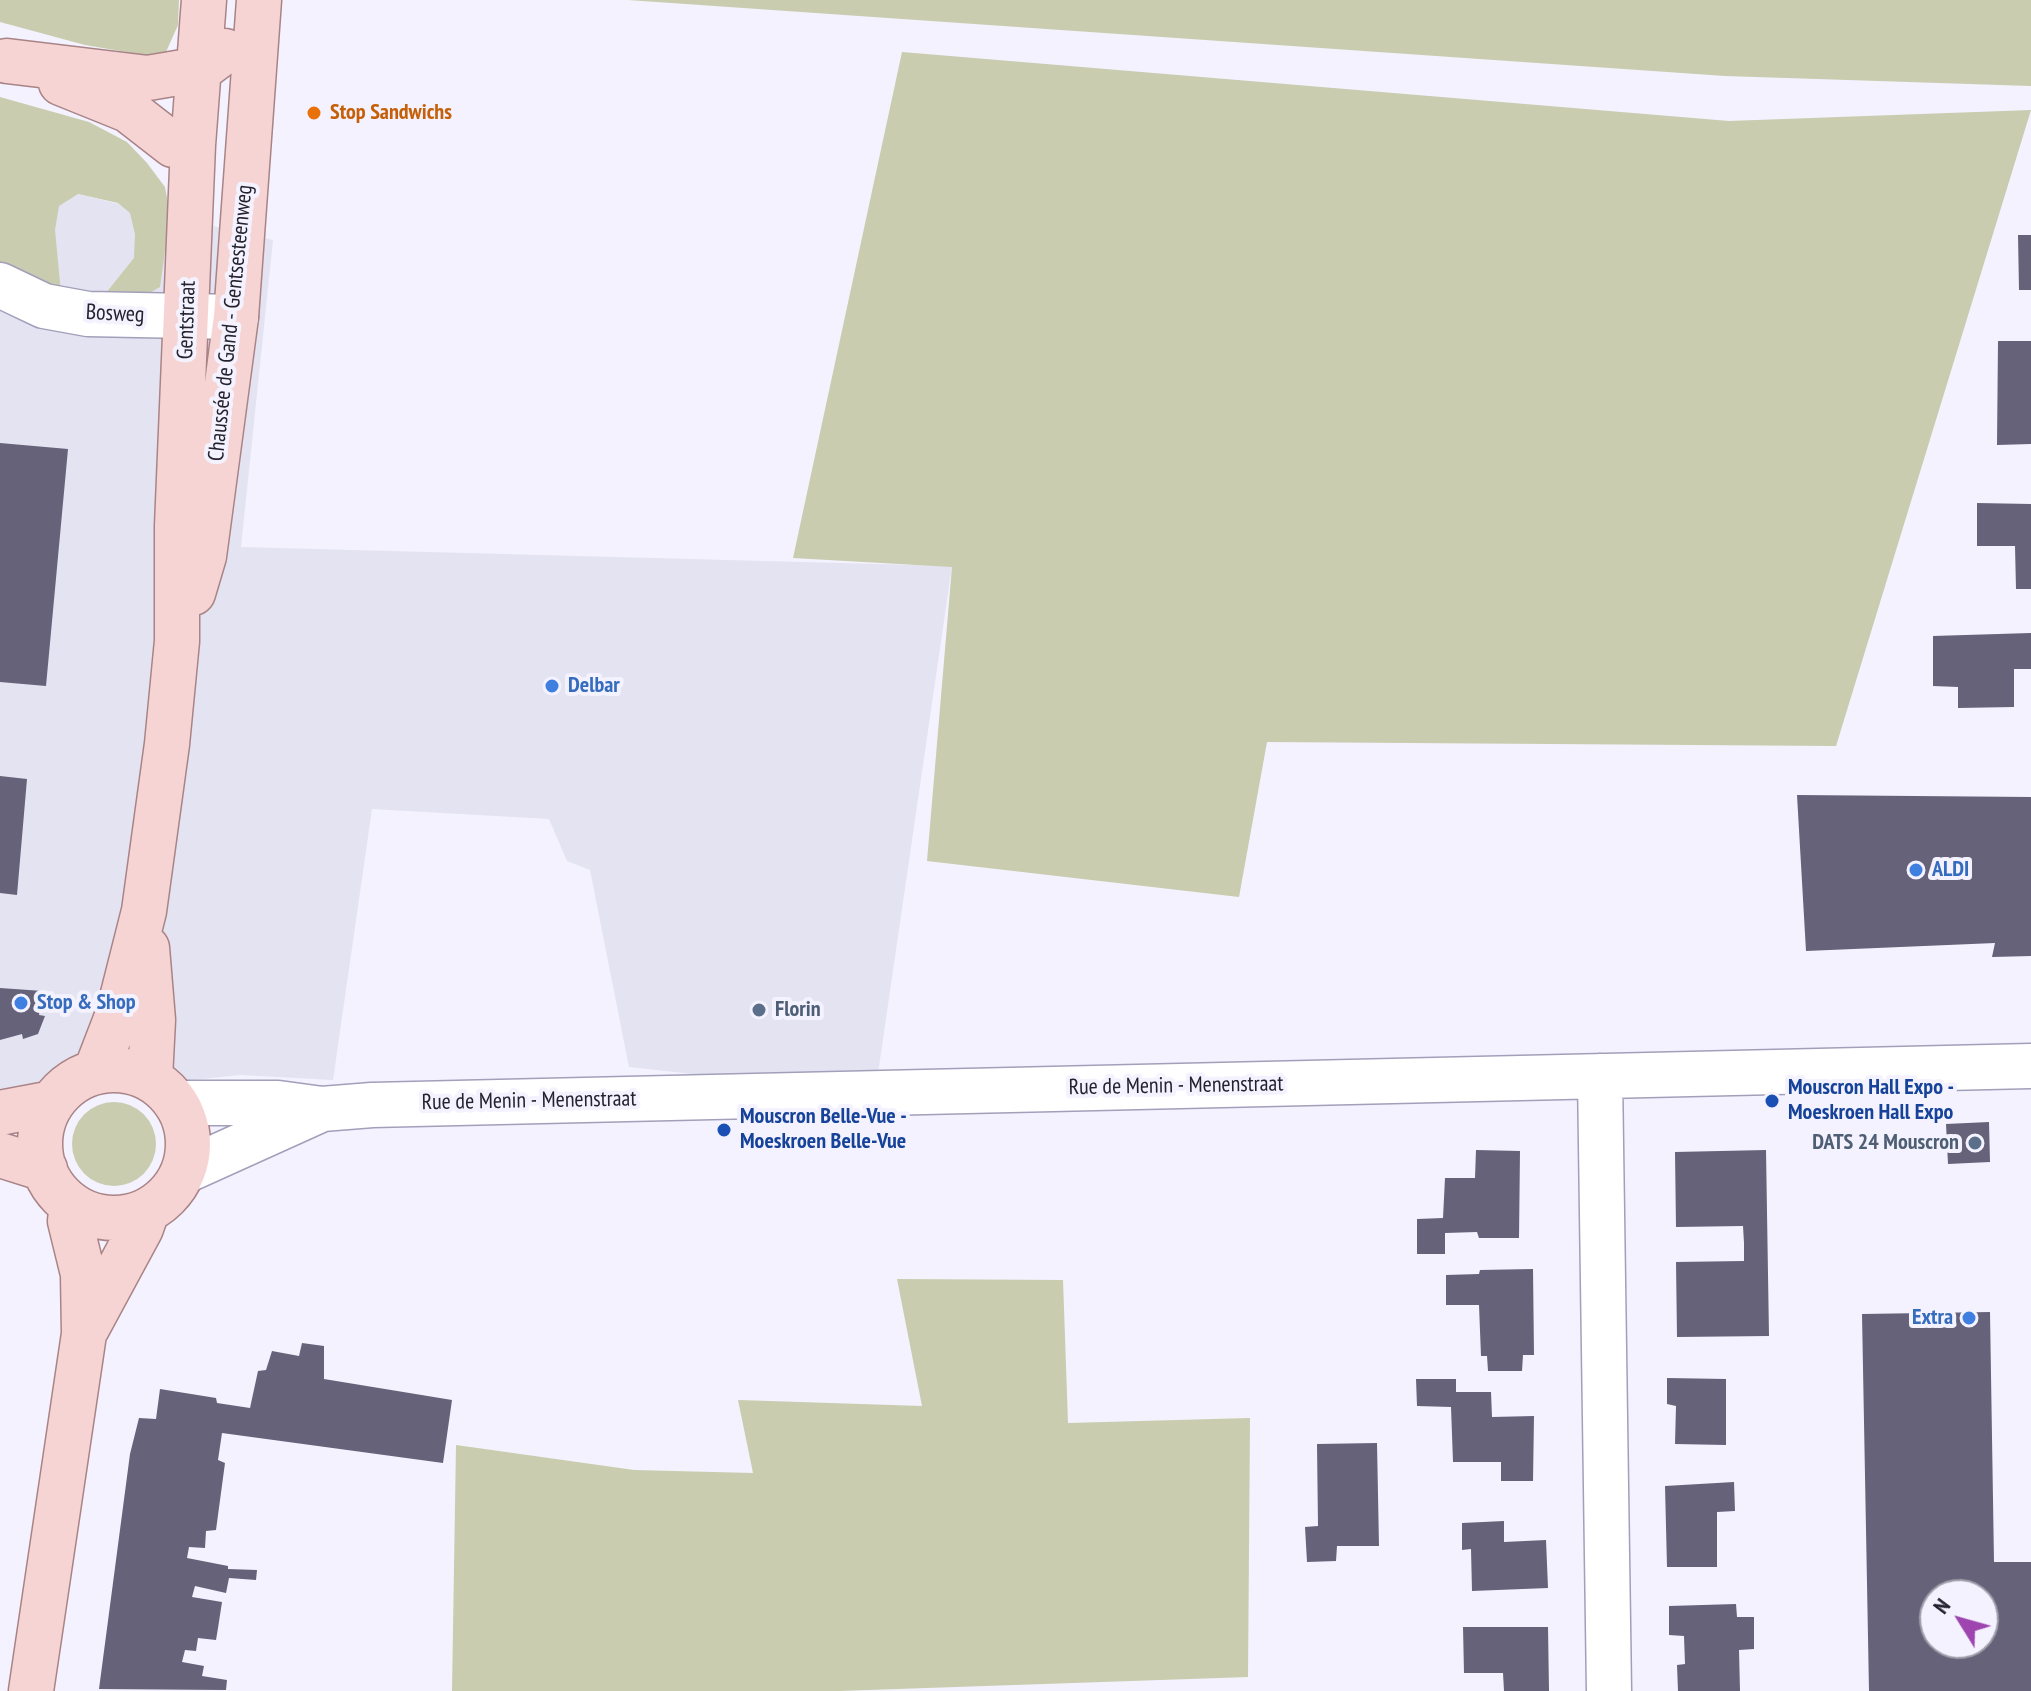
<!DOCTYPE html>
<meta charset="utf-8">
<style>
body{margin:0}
#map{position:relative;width:2031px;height:1691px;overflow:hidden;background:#f3f2fe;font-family:"PT Sans Narrow",sans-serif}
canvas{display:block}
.north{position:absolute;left:1919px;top:1579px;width:80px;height:80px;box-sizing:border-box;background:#f3f2fe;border:2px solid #a09faa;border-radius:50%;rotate:307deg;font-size:22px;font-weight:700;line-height:32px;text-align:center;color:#24232d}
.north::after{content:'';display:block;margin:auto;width:28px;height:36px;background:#9e45b0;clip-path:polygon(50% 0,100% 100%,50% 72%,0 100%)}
</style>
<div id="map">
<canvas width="2031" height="1691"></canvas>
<div class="north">N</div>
</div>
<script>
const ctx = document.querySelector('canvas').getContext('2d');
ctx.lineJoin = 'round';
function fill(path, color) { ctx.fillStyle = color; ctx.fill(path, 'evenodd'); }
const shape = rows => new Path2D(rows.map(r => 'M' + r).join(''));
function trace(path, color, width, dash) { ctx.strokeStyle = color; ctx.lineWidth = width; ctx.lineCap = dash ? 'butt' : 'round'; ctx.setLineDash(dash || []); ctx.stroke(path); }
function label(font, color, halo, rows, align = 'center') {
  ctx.font = font + ' "PT Sans Narrow",sans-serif'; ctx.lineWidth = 8; ctx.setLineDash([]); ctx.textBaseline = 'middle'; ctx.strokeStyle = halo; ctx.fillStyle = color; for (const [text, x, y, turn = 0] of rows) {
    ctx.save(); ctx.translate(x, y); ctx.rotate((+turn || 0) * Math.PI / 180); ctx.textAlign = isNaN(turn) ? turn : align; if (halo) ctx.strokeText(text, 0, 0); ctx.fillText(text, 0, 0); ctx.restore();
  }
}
const built = shape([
 [0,176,273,240,241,547,952,566,875,1094,629,1067,590,870,567,861,549,819,372,809,333,1080,241,1075,0,1099]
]);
const green = shape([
 [0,0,179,0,178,25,166,52,144,55,85,45,0,22],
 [628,0,2031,0,2031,86,1725,76],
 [902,52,1729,121,2031,110,1836,746,1267,742,1239,897,927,861,952,567,793,558],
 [0,97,89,122,127,142,147,163,165,187,170,214,160,287,144,296,106,293,134,258,135,234,130,213,118,203,78,194,59,206,55,230,61,293,0,268],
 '72 1144a42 42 0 1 1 84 0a42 42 0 1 1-84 0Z',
 [897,1279,1063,1280,1068,1423,1250,1418,1248,1677,839,1691,452,1691,456,1445,634,1470,753,1473,738,1400,922,1406]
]);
const building = shape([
 [2018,235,2031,235,2031,290,2019,290],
 [1998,341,2031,341,2031,444,1997,445],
 [0,443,68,449,46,686,0,682],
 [1977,503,2031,504,2031,589,2016,589,2015,546,1977,546],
 [2031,633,2031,669,2014,669,2014,707,1958,708,1958,687,1933,686,1933,636],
 [0,776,27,779,17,895,0,893],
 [1797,795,2031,797,2031,956,1992,957,1995,943,1806,951],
 [0,988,43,991,39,1015,45,1016,38,1034,23,1039,22,1034,0,1040],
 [1989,1122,1990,1162,1948,1164,1946,1124],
 [1476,1150,1520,1151,1519,1238,1479,1238,1477,1232,1445,1233,1445,1254,1417,1254,1417,1219,1443,1218,1445,1178,1475,1178],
 [1766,1150,1769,1336,1677,1337,1676,1262,1744,1261,1744,1243,1743,1226,1676,1227,1675,1152],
 [1533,1269,1534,1355,1523,1355,1522,1371,1488,1371,1487,1356,1481,1356,1479,1305,1446,1305,1446,1275,1479,1274,1480,1270],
 [1990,1312,1994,1562,2031,1562,2031,1691,1869,1691,1862,1314],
 [1935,1595,1983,1595,1983,1643,1935,1643],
 [302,1343,324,1346,324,1379,452,1400,443,1463,222,1433,218,1460,225,1463,216,1530,206,1531,205,1548,189,1547,187,1558,228,1566,228,1569,257,1570,256,1580,229,1578,226,1593,195,1586,192,1597,222,1602,218,1628,216,1640,198,1638,196,1651,185,1650,182,1662,204,1666,202,1676,227,1680,226,1690,99,1689,130,1454,139,1418,156,1419,160,1389,216,1398,217,1403,250,1408,258,1371,266,1370,272,1351,299,1356],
 [1667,1378,1726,1379,1726,1445,1675,1444,1676,1406,1667,1404],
 [1416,1379,1456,1379,1456,1392,1491,1392,1492,1417,1534,1416,1533,1481,1501,1481,1501,1462,1453,1462,1451,1407,1417,1406],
 [1377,1443,1379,1546,1337,1546,1336,1561,1307,1562,1305,1527,1318,1526,1317,1444],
 [1734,1482,1735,1511,1717,1512,1717,1567,1667,1567,1665,1486],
 [1504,1521,1504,1542,1546,1540,1548,1588,1472,1591,1471,1549,1462,1550,1462,1523],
 [1736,1604,1737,1617,1754,1617,1754,1649,1739,1650,1740,1691,1678,1691,1677,1665,1685,1664,1684,1636,1669,1635,1669,1606],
 [1463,1627,1548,1627,1549,1691,1504,1691,1503,1673,1464,1673]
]);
const minor = shape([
 [0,285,44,306,88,314,236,317],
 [1600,1076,1609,1691],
 [176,1103,278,1103,322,1109,372,1105,2031,1066],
 [185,1171,320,1110]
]);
const major = shape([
 [7,61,148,78,201,69,225,51],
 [61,83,128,110,173,145,193,145],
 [193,593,204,556,236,317,259,0],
 [147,948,153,1020,150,1078],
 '40 1144a74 74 0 1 1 148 0a74 74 0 1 1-148 0Z',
 [96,1071,118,1014,144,911,167,744,177,641,177,526,193,145,204,0],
 [0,1113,52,1103],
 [0,1155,45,1169],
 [87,1328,141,1228,147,1211],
 [31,1691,84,1334,83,1274,70,1221,72,1205]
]);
const markers = [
 [314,113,8,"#e8710a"],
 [552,686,8,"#3f7fe0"],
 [1916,870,8,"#3f7fe0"],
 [21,1003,8,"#3f7fe0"],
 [759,1010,8,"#5c6f8a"],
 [1772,1101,8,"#1a4fb4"],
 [724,1130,8,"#1a4fb4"],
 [1975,1143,8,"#5c6f8a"],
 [1969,1318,8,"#3f7fe0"]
];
const foodNames = [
 ["Stop Sandwichs",330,113]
];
const streetNames = [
 ["Bosweg",115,314,3],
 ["Gentstraat",187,320,-88],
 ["Chaussée de Gand - Gentsesteenweg",231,323,-84],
 ["Rue de Menin - Menenstraat",1176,1086,-1],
 ["Rue de Menin - Menenstraat",529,1101,-1]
];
const shopNames = [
 ["Delbar",568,686],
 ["ALDI",1932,870],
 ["Stop & Shop",37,1003],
 ["Extra",1953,1318,"right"]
];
const serviceNames = [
 ["Florin",775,1010],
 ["DATS 24 Mouscron",1959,1143,"right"]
];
const transitNames = [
 ["Mouscron Hall Expo -",1788,1088],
 ["Moeskroen Hall Expo",1788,1113],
 ["Mouscron Belle-Vue -",740,1117],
 ["Moeskroen Belle-Vue",740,1142]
];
fill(built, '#e4e3f1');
fill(green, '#c9ccae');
fill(building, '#65627a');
trace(minor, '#a29fba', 47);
trace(major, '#a98487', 47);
trace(minor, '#fff', 44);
trace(major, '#f7d4d4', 44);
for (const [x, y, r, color] of markers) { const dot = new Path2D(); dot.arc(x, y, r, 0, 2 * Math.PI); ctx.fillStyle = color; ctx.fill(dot); trace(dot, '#f3f2fe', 3); }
label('bold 22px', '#c56008', '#f3f2fe', foodNames, 'left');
label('22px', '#24232d', '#f3f2fe', streetNames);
label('bold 22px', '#366cbe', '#f3f2fe', shopNames, 'left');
label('bold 22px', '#4e5e75', '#f3f2fe', serviceNames, 'left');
label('bold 22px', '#164399', '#f3f2fe', transitNames, 'left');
</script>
